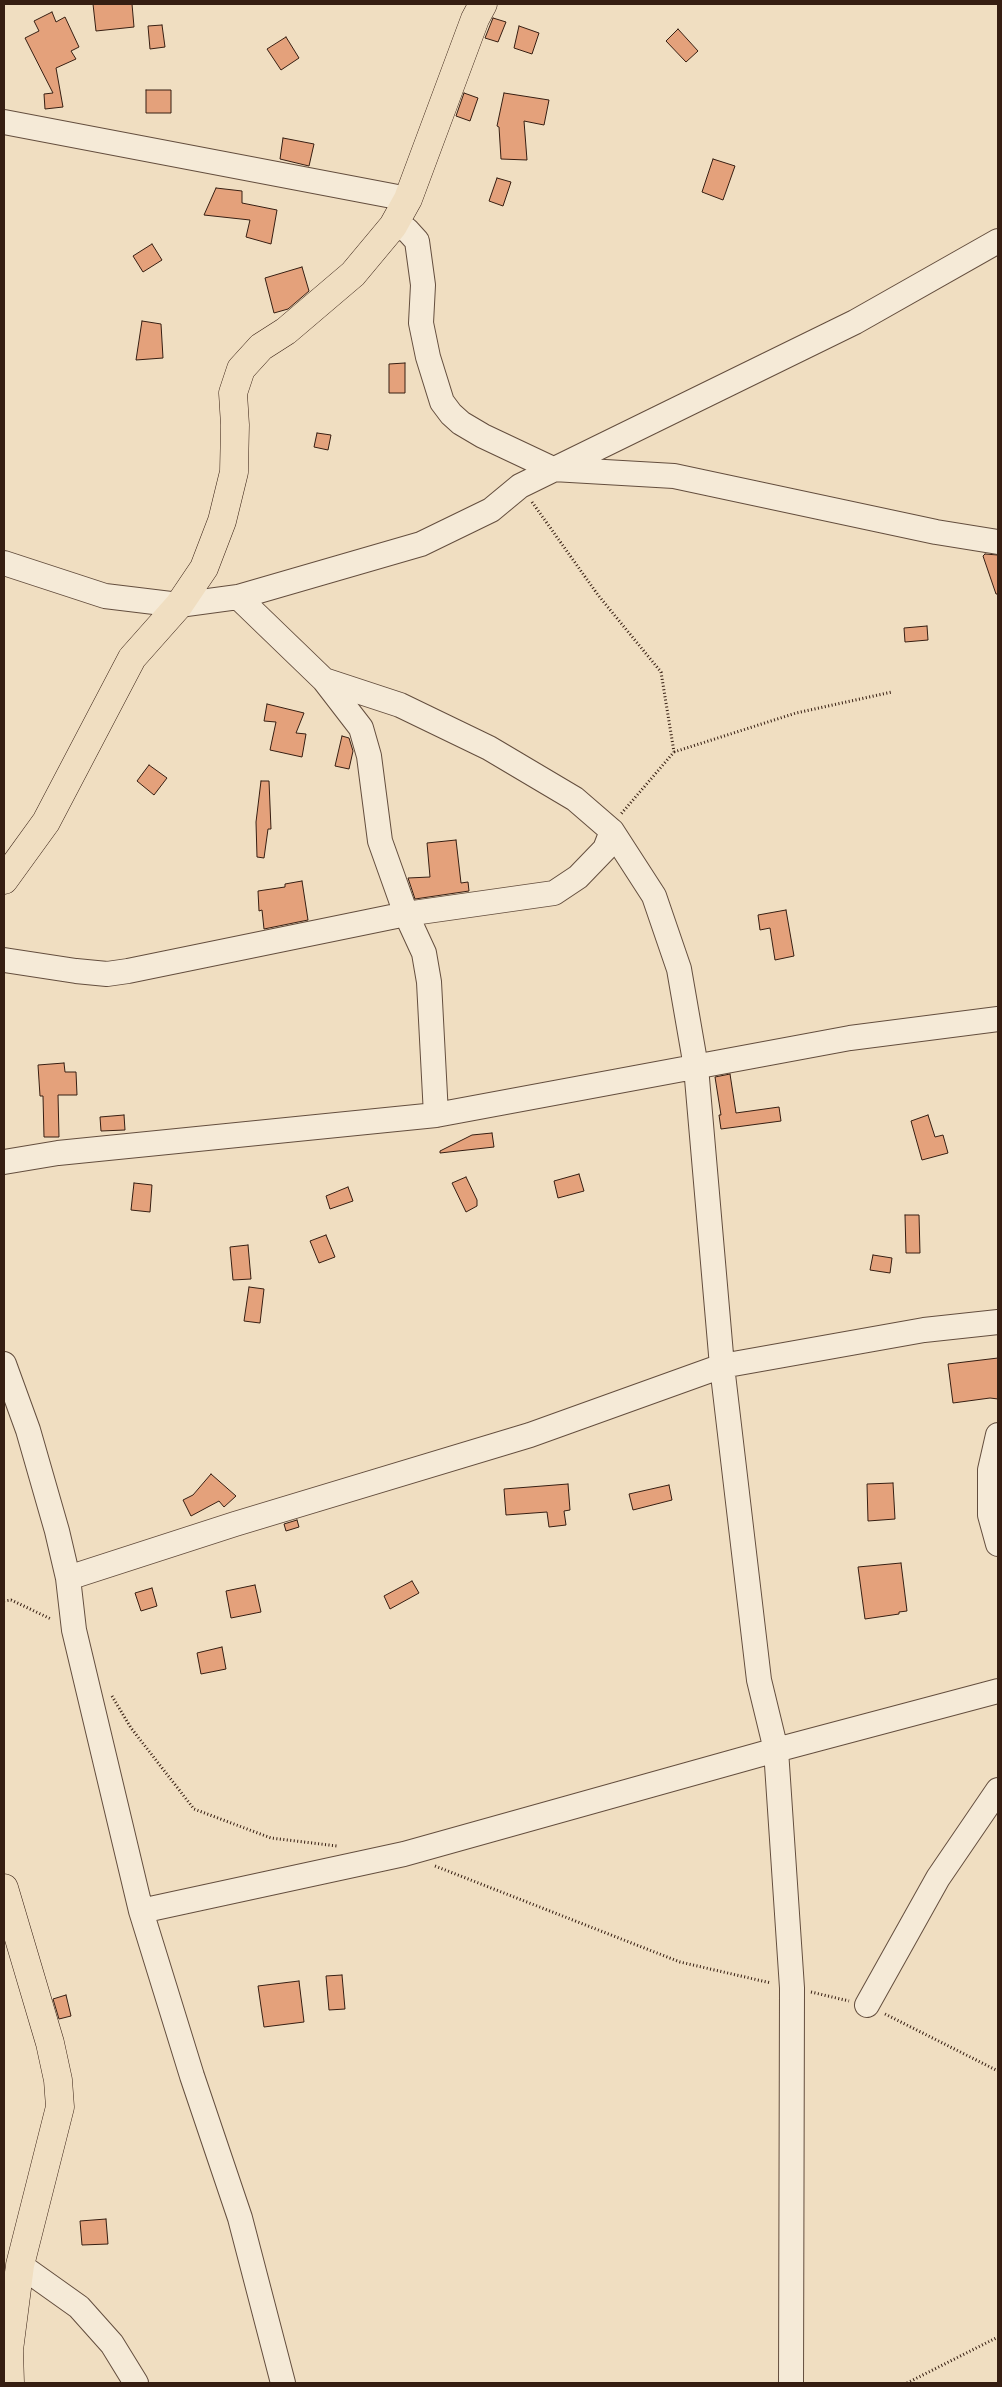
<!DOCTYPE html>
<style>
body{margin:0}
#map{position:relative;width:1002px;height:2387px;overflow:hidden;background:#f0dec1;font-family:"IM FELL Double Pica",serif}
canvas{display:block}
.frame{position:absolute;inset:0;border:5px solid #361e12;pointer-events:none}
</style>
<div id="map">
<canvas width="1002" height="2387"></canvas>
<div class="frame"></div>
</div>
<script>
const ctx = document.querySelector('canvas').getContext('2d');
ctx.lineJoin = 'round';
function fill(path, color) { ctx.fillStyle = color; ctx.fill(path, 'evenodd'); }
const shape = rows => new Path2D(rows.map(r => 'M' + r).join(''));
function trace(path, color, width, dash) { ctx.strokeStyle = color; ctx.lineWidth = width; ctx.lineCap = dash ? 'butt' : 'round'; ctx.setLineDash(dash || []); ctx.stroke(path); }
const building = shape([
 [93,4,132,4,134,27,96,31,93,4],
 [52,12,56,22,65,17,79,47,71,51,76,59,56,68,63,107,45,109,44,94,53,93,25,38,39,31,34,21,52,12],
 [493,18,506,22,498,42,485,38,493,18],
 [162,25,165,47,150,49,148,26,162,25],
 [519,26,539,33,532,54,514,48,519,26],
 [678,29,698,51,686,62,666,41,678,29],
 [286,37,299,58,281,70,267,49,286,37],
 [146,90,171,90,171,113,146,113,146,90],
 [464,93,478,98,470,121,456,116,464,93],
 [504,93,549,100,544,125,524,121,527,160,501,159,499,127,497,126,504,93],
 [283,138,314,144,309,166,280,159,283,138],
 [713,159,735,166,723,200,702,192,713,159],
 [497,178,511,182,503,206,489,201,497,178],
 [216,188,242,191,242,203,277,210,271,244,246,237,250,220,204,215,216,188],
 [152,244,162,260,143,272,133,256,152,244],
 [302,267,309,291,288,309,274,313,265,278,302,267],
 [142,321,161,324,163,358,136,360,142,321],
 [405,363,405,393,389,393,389,364,405,363],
 [317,433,331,435,328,450,314,447,317,433],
 [985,554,998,555,998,594,996,594,983,556,985,554],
 [927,626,928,640,905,642,904,628,927,626],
 [267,704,304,713,296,733,306,734,302,757,270,750,276,722,264,721,267,704],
 [342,736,349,738,353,751,349,769,335,766,342,736],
 [149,765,167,778,154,795,137,781,149,765],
 [261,781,269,781,271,829,268,829,264,858,257,857,256,822,261,781],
 [456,840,461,883,468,882,469,891,415,899,408,878,430,877,427,843,456,840],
 [302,881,308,920,264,929,262,910,259,911,258,891,285,887,285,884,302,881],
 [786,910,794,956,775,960,770,928,760,930,758,915,786,910],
 [64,1063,65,1072,76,1072,77,1095,58,1095,59,1137,44,1137,43,1096,40,1096,38,1065,64,1063],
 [730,1074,736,1113,779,1107,781,1121,721,1129,719,1115,721,1115,715,1077,730,1074],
 [124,1115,125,1130,101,1131,100,1117,124,1115],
 [928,1115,935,1137,943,1135,948,1153,922,1160,911,1121,928,1115],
 [492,1133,494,1147,440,1153,440,1151,472,1135,492,1133],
 [579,1174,584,1191,558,1198,554,1181,579,1174],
 [466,1177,477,1200,477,1206,466,1212,452,1183,466,1177],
 [134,1183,152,1185,150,1212,131,1210,134,1183],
 [348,1187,353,1201,330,1209,326,1196,348,1187],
 [905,1215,919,1215,920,1253,906,1253,905,1215],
 [326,1235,335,1257,319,1263,310,1241,326,1235],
 [248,1245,251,1279,233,1280,230,1247,248,1245],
 [873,1255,892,1258,890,1273,870,1270,873,1255],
 [249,1287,264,1289,260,1323,244,1321,249,1287],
 [998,1358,998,1399,990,1398,953,1403,948,1364,998,1358],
 [211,1474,236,1496,224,1507,219,1501,191,1516,183,1500,193,1495,211,1474],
 [893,1483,895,1519,868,1521,867,1484,893,1483],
 [568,1484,570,1510,564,1511,566,1525,549,1527,547,1512,506,1515,504,1489,568,1484],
 [669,1485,672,1500,633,1510,629,1494,669,1485],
 [297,1520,299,1527,286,1531,284,1524,297,1520],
 [901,1563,907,1611,899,1612,899,1614,865,1619,858,1567,901,1563],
 [412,1581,419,1593,390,1609,384,1596,412,1581],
 [255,1585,261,1612,231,1618,226,1591,255,1585],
 [152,1588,157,1606,141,1611,135,1593,152,1588],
 [222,1647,226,1669,201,1674,197,1653,222,1647],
 [342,1975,345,2009,329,2010,326,1976,342,1975],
 [299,1981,304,2022,264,2027,258,1986,299,1981],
 [66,1995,71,2016,59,2019,53,1999,66,1995],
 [106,2219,108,2244,82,2245,80,2221,106,2219]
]);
const path = shape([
 [532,502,598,595,661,672,674,752,621,814],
 [674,752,796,713,892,692],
 [4,1601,11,1600,51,1619],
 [112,1696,131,1728,194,1809,271,1838,337,1846],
 [435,1866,680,1962,771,1983],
 [811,1992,849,2001],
 [885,2014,998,2071],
 [907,2383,998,2337]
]);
const minor = shape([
 [4,122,408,199],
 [393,226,407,230,417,241,423,285,421,323,428,357,442,402,451,414,461,423,483,436,553,469,674,476,936,532,998,542],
 [4,563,105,596,179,605,238,597,421,544,491,510,520,486,855,322,998,241],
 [238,597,324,680,361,728,369,756,380,841,406,914,424,953,429,982,436,1115],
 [324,680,400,705,489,748,575,799,612,831,654,896,679,969,696,1067,722,1366,759,1680,776,1750,792,1988,791,2383],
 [4,960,76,971,107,974,128,971,406,914,554,893,578,877,605,849,612,831],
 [4,1162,58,1153,436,1115,850,1038,998,1019],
 [4,1364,28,1430,57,1531,68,1578,74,1630,141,1911,192,2076,240,2218,283,2383],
 [998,1435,990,1470,990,1515,998,1544],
 [68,1578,235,1524,530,1435,722,1366,924,1330,998,1322],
 [141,1911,404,1854,776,1750,998,1691],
 [867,2005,938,1878,998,1790],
 [20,2265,79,2307,112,2344,136,2383]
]);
const major = shape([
 [4,880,46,822,132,658,179,605,204,568,222,521,234,472,235,425,233,393,241,369,261,347,286,331,353,274,393,226,408,199,475,19,483,4],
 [4,1888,50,2043,58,2080,60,2107,20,2265,9,2350,10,2383]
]);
fill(building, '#e4a17b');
trace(building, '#361e12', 1);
trace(minor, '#644e3e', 26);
trace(major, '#361e12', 29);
trace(path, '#361e12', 3, [1, 2.5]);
trace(minor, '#f5ead7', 24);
trace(major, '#f0dec1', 28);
</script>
